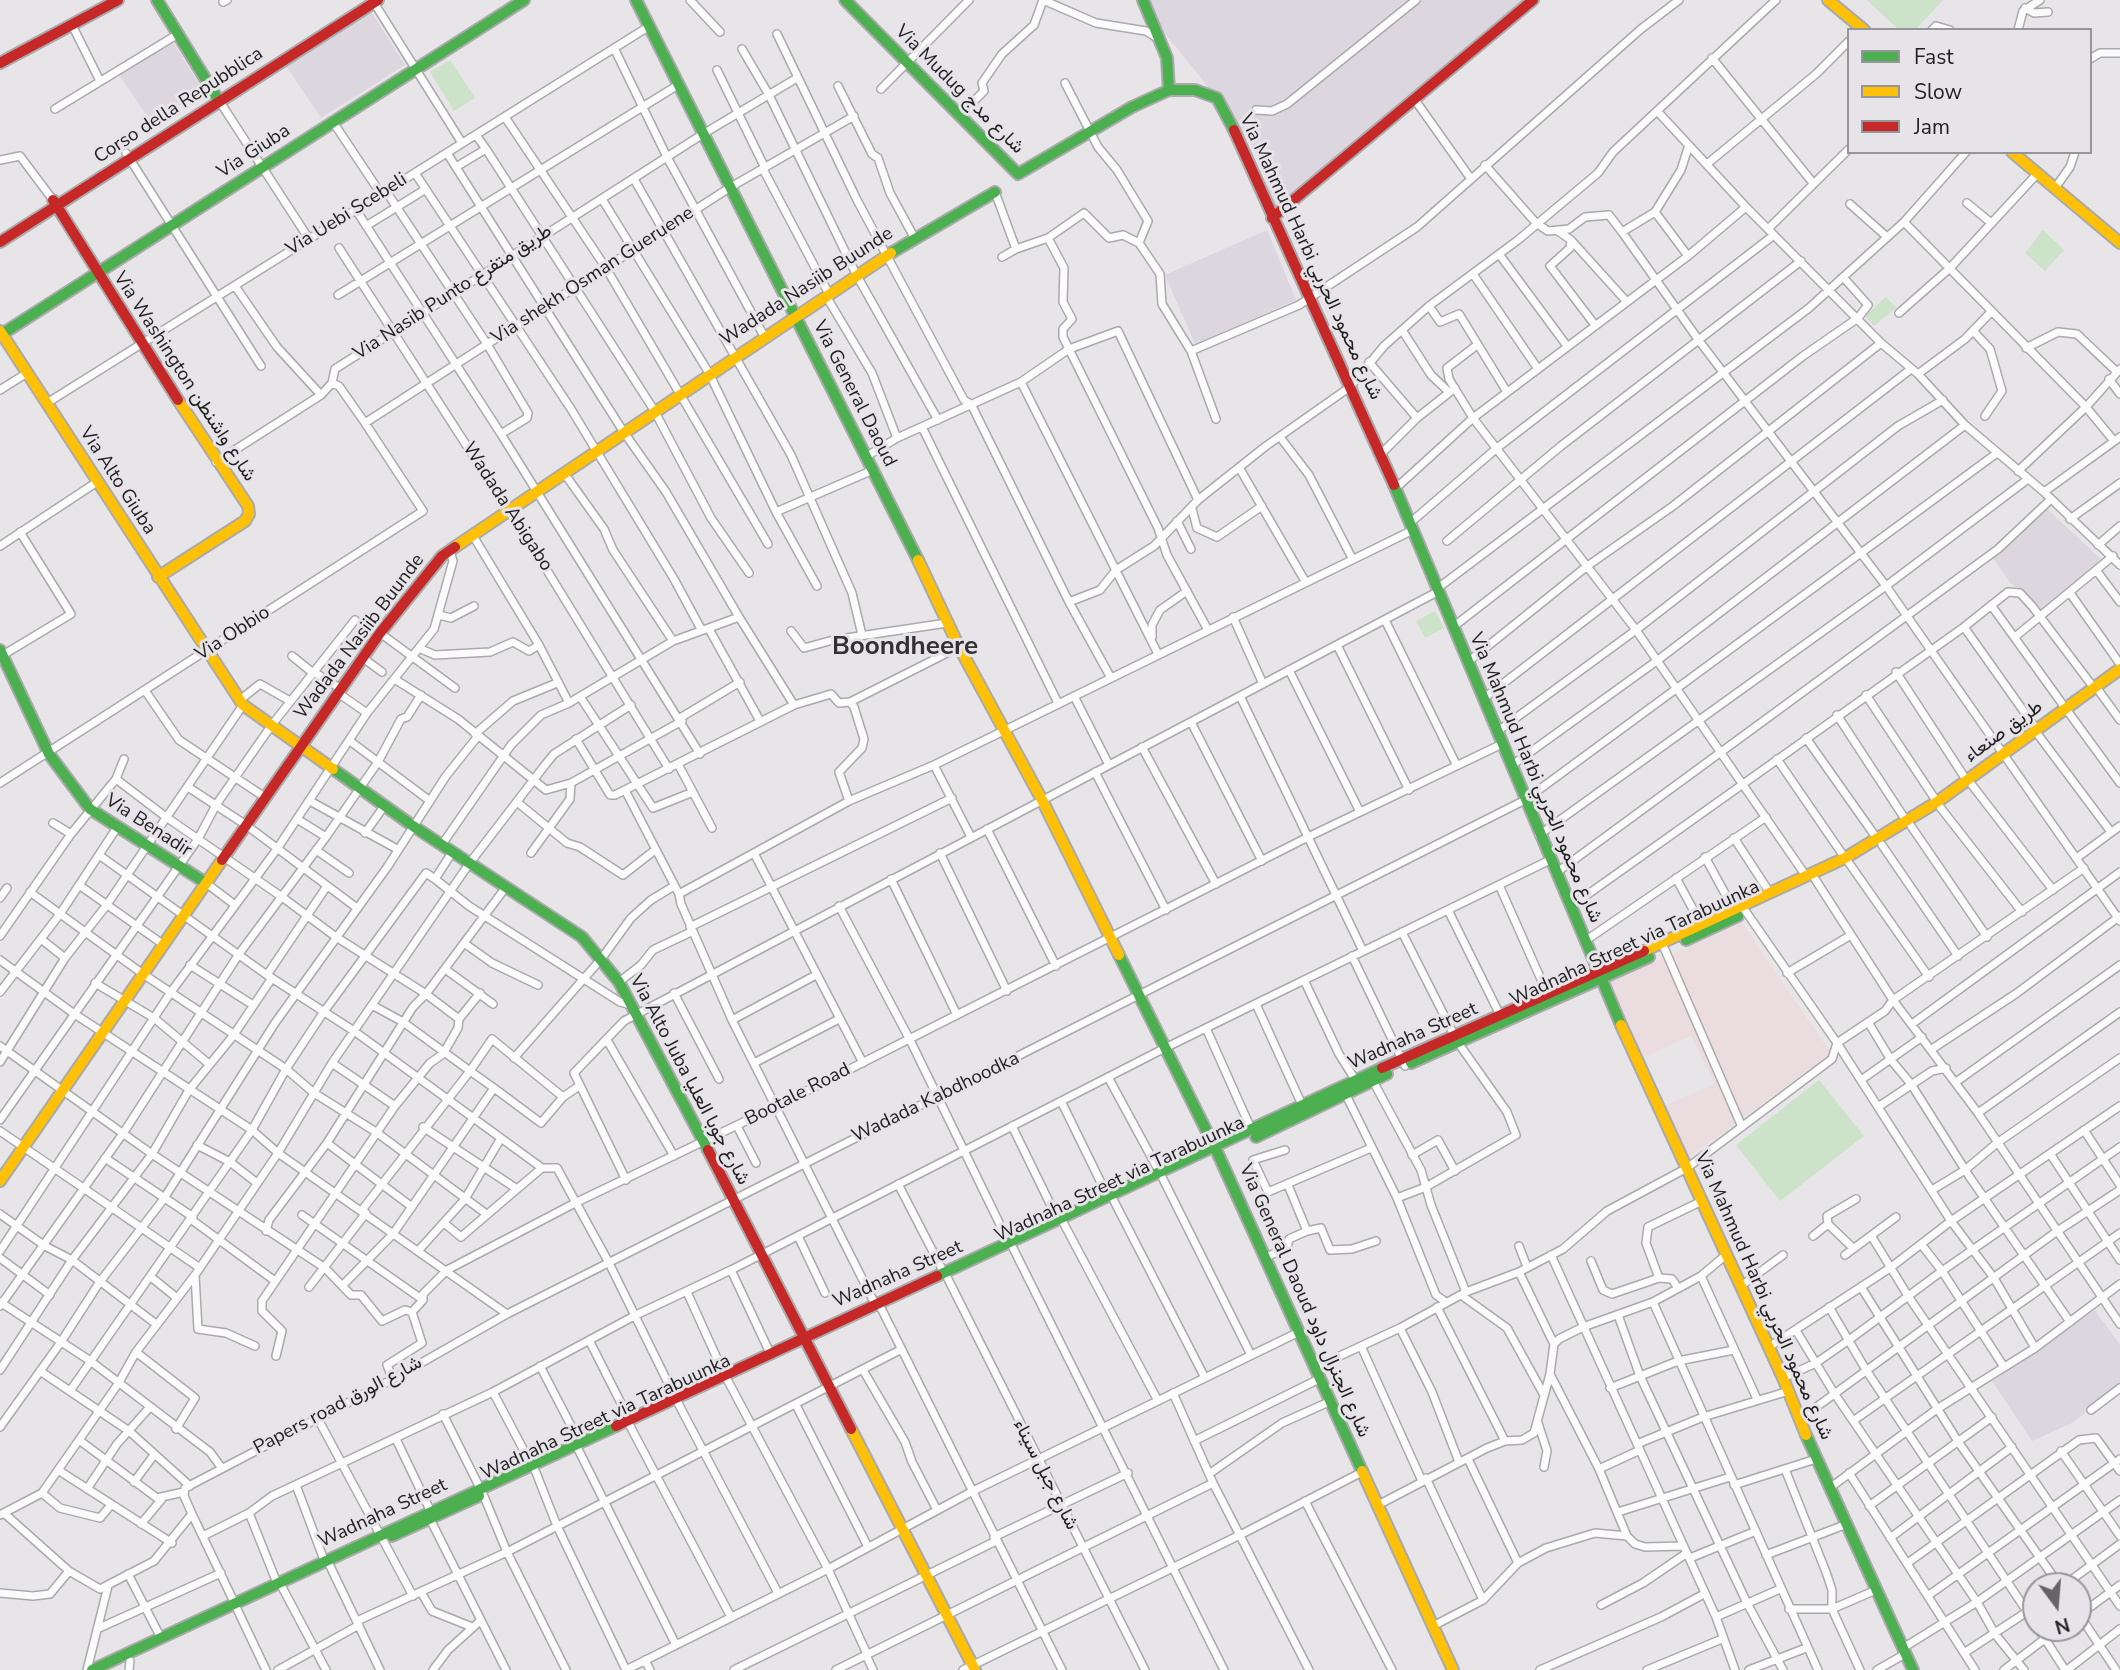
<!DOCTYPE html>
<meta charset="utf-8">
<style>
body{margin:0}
#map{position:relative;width:2120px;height:1670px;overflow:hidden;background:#e7e5e8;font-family:"Nunito Sans",sans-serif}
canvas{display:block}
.legend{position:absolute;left:1847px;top:28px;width:245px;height:126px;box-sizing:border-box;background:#e7e4e9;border:2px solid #979599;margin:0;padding:9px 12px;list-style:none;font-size:21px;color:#201e20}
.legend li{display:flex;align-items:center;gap:14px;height:35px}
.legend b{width:35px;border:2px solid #979599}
.north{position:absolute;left:2022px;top:1572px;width:70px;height:70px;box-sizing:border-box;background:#e7e4e9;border:2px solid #979599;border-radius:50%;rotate:164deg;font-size:19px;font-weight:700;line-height:28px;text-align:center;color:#201e20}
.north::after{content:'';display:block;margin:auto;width:24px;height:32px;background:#666466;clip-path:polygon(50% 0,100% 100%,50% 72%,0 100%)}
</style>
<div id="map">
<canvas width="2120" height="1670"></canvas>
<ul class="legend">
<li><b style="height:9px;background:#4caf50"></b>Fast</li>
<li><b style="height:9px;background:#ffc107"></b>Slow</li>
<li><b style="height:9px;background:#c62828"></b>Jam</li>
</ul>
<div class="north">N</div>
</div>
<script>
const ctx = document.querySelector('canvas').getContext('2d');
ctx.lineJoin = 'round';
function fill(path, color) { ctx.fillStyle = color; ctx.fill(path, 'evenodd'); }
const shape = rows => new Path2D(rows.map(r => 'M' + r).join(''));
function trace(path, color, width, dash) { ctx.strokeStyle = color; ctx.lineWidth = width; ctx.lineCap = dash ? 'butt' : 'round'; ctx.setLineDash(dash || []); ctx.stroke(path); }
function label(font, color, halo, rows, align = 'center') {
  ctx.font = font + ' "Nunito Sans",Vazirmatn,sans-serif'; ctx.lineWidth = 6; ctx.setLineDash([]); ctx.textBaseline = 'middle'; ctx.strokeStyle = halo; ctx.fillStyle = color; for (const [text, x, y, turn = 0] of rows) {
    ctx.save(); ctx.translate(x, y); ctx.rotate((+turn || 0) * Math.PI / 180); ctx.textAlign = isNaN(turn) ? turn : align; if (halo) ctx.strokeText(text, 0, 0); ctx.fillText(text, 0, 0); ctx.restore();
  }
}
const built = shape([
 [1146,0,1524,0,1274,208,1258,155,1237,122,1166,35],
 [370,10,405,65,321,118,286,66],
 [173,42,203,90,152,123,119,75],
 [1267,230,1296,300,1195,344,1165,275],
 [2047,509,2101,559,2042,614,2021,590,2011,584,1992,557],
 [2095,1310,2120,1345,2120,1386,2072,1423,2032,1441,1992,1381]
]);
const medical = shape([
 [1742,923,1831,1053,1688,1158,1664,1106,1715,1084,1691,1036,1642,1058,1609,982]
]);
const green = shape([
 [1867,0,1943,0,1915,30,1899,30],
 [450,60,475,98,454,111,430,72],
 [2043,230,2064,250,2045,271,2025,253],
 [1886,297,1896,308,1874,326,1865,316],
 [1435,611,1444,628,1425,638,1416,621],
 [1819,1080,1864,1136,1780,1201,1736,1145]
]);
const street = shape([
 [690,0,720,32],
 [1043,0,1096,23,1146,31,1159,39],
 [373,1,462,143],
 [223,2,227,0],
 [2025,8,2034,13,2048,12],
 [72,25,100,81],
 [1932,30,1936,26,1950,30],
 [2018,30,2023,11,2040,0],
 [777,34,857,200,964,400,971,404,1069,602,1111,678],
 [614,48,667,157,764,336],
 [742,49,769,95,856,274,938,420],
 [1712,58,1813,183],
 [2090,59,2100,53,2120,53],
 [717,70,765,168],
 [1065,83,1098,147,1117,170,1148,221,1139,243,1160,274,1162,304,1191,351,1299,305,1417,227,1641,29,1679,0],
 [838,86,872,154,878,158,890,193,914,237],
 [881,89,969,0],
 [1415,100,1471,179],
 [220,102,309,239],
 [55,109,178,34],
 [1256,110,1272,111,1287,104,1416,0],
 [1658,112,1746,207,1881,343,1918,374,1965,425,2044,492,2120,565],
 [961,114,984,91,982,83,1002,54,1034,25,1043,0],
 [505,117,606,268,768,544],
 [333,122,381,194],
 [486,149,654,410,711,518,749,573],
 [126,153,261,366],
 [447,153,623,431,666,492,739,617],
 [0,160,20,156,53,200],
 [1707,164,1816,74,1849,41],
 [1485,165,1536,223,1548,231,1569,229,1585,217,1609,215,1622,232,1655,212,1681,170,1689,145],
 [456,167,486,149,476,135],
 [763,169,829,294],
 [415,173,571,409,674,579,701,629],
 [634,179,791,455,852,593,862,635],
 [2055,188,2070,167,2075,152],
 [386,191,487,344,528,413,527,418,501,434,700,754],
 [995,192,1016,249,1002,257],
 [602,199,709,373,776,512,817,586],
 [1967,203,1990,222],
 [1850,204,1887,237],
 [356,210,501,434],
 [1655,212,1688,256],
 [1904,222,2086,407,2114,441],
 [366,226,426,189],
 [1768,229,1849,149],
 [1558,231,1571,240,1570,248,1550,266,1595,325],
 [1622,232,1700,342,1886,586,2120,921],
 [1048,238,1064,268,1063,302,1072,319,1063,329,1063,337,1158,528,1167,555,1208,630],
 [1571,240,1627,302],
 [339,248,545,567,669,769],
 [1016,249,1048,238,1084,213,1109,238,1123,235,1139,243],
 [1499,254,1567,346],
 [1473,274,1538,369],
 [235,286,277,347,321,395],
 [338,295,678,85],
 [826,296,872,373,897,438],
 [1429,306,1440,322,1459,314,1461,317,1507,392],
 [1899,313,1950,268,2037,174],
 [1402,330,1431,375,1449,392],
 [1973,331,1990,349,2002,391,1985,416],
 [1477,345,1447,368,1449,379,1473,418,1636,630,1806,876],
 [2026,348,2058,332,2077,334,2117,372],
 [1191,351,1216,419],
 [1369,362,1417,418],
 [1918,374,1965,339,1991,312],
 [2109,379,2120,394],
 [1021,382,1158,654],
 [0,390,27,373],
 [47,403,648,27],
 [365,423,729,188,854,116],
 [922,427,1058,703],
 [1280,437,1309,475,1352,558],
 [1381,454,1417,418,1455,388],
 [867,456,897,438,1021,382,1069,349,1118,331,1198,500],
 [216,462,321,395,332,383,335,369,703,134,797,78],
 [1240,469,1305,581],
 [2018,471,2086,407,2120,369],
 [564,473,604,529,613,550,673,641],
 [1396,488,1473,418,1688,256,1746,207],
 [2044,492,2120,437],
 [1192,509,1197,528,1217,537,1262,506],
 [776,512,873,470],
 [2070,519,2120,483],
 [1177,521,1191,549],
 [1410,523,1497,448,1774,235],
 [472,534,539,645,569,703,673,641,739,617,794,705,831,694,839,703,850,702,854,707,864,739,862,748,839,772,849,801],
 [1447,541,1561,446,1801,261],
 [2098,545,2120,526],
 [0,546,97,482],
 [2096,570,2120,602],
 [1438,588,1809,308,1904,222,1966,152],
 [2070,593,2120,664],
 [1069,602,1100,590,1116,570,1154,546,1198,500,1266,446,1350,387,1384,346,1429,306,1518,240,1598,173,1613,152,1776,0],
 [1991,605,2066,709],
 [439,615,451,618,474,606],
 [1233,617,1263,684],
 [1385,620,1456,764],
 [1453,627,1803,356,1858,318,1868,305,1843,277],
 [1964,627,2037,730],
 [709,629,760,721],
 [791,631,804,648,833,640,947,623],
 [380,633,455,688],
 [1152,637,1152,625,1160,610,1187,591],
 [2015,637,2113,556],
 [1337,645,1409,790],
 [421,649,435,655,490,652,513,642,529,651,539,645],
 [3,655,71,614,20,532],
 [292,656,313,673],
 [363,658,382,672],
 [1468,662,1586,567,1673,506,1881,343],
 [1289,670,1360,812],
 [314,672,341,689],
 [1896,672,1967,781],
 [396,680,458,719,546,790,571,783,682,721],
 [2099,691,2120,720],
 [146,692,179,740,266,798],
 [338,693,367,713],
 [1866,695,1937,802],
 [1074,696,1109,765],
 [1240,696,1363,951],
 [581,698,653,808,693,792],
 [1483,699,1911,369],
 [240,700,260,684,290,701],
 [850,702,959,647],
 [2069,713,2120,783],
 [1837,715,1907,822],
 [680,718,740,682],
 [1191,722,1262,861],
 [1498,731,1636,630,1898,426,1943,400],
 [475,734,513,701,557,683],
 [2039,736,2111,832],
 [1806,738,1878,840],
 [576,739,610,795,615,795,794,705],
 [350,741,430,801],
 [1142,747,1216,884],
 [1777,759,1845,858],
 [678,764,712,828],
 [934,765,971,837],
 [1511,766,1658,660,1965,425],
 [1095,772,1166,910],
 [116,779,124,759],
 [0,783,423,511,365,423,339,386,332,383],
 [1972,785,2053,890],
 [188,787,246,825,357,908],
 [626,792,679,894,681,904,732,1020,875,1304],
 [310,801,397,849],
 [517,802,567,843,580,847,623,875,655,850],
 [1940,807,2022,912],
 [297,819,326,837],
 [53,823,71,834],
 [1911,826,1987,937],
 [987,829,1056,966],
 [365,833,385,805],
 [1539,835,1886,586,2028,479],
 [1734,838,1770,893],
 [443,843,511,745,541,715,569,703],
 [1882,845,1958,956],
 [316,850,349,873],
 [531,853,570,799,571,783],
 [940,853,1007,991],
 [99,855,267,975,354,1031,542,1168,557,1168,609,1263,675,1397],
 [755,855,863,1063],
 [1705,857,1734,910],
 [2078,857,2120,826],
 [1849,863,1929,977],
 [1556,873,1998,549,2050,500],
 [1676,878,1701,924],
 [435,879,469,906,620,1002,631,1005],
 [891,879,957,1015],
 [1815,879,1893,1000,1978,1113,2120,1324],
 [206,883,235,905],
 [79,885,164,945],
 [1499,885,1548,995],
 [506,887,464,943,492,963,538,985],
 [30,892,143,974,286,1069,314,1093,376,1132,485,1213],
 [679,894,849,801,934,765,1413,530],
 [0,898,7,888],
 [839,906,910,1040,1009,1243],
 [1742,906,1837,1043,1951,1221,1994,1278,2035,1348],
 [1570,907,1964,627,2008,592,2020,593,2032,606,2094,688],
 [1448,910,1501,1017],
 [690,927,952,798],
 [1402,932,1455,1037],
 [0,936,71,834,116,779,166,817,282,897,336,937,426,994,464,943],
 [41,939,65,958],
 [1585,941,1766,817],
 [1662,943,1742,1127],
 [1352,956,1405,1066],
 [0,960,73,1013,252,1130,278,1153,507,1314],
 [190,965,253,1005],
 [445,969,493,1004],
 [1787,973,1851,935],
 [267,975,327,886],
 [1304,980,1339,1054,1356,1081],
 [619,982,641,965,653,950,693,931],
 [95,983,154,1018,209,1064],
 [0,992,60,914,116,829],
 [674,993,719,1079],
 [1256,1004,1303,1107],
 [732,1020,816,975],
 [1868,1022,1891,1060,1911,1084,1969,1176,2070,1322],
 [1912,1024,2120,872],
 [1206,1028,1252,1131],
 [607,1040,674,1156],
 [0,1046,152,1154,325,1268,351,1295,361,1295,382,1321,405,1310,412,1312,423,1300,423,1294,447,1270,577,1202,775,1107,1308,837,1502,744],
 [1932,1049,2017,993,2120,916],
 [514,1058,602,958,631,918,651,900,674,886],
 [0,1062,65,958,106,906,243,705],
 [332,1063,395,1106],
 [754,1063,839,1019],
 [1108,1077,1160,1173],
 [1861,1080,1922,1037],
 [1373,1081,1421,1170,1431,1205,1466,1292],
 [1956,1082,2120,965],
 [494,1088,541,1123,563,1097,579,1086],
 [1344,1091,1397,1198,1436,1295,1446,1302],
 [1061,1101,1108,1197],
 [1878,1107,1932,1071,1946,1068],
 [1978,1113,2120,1012],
 [0,1120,198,839,216,805,271,726,355,620],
 [737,1126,756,1163],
 [1012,1126,1058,1220],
 [423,1127,517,1189,542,1168],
 [2084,1130,2120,1185],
 [0,1131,200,1268],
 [327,1143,412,1207],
 [197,1145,230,1162,257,1183],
 [1285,1150,1253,1160,1268,1192,1371,1148],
 [1412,1155,1438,1140,1455,1171],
 [2051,1155,2120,1260],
 [105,1158,193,1217],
 [1163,1179,1250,1353],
 [626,1180,574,1073,624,1021,1439,591],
 [898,1184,944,1273],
 [1288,1185,1307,1231,1321,1228,1330,1250,1352,1249,1376,1241],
 [1932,1190,1965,1170,1997,1143,2120,1058],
 [1397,1198,1426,1187,1516,1135,1507,1112,1459,1044],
 [1114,1201,1204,1376],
 [362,1210,470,1071,403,1022,372,1005],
 [0,1214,45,1246,72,1260,156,1324],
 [302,1215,423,1300],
 [192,1220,275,1281],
 [444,1223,461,1237,517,1189],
 [1064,1224,1158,1401],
 [1828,1224,1853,1248],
 [266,1231,269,1220,327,1143,413,1007,426,994,459,1019],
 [798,1236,825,1293],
 [1813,1236,1828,1224,1827,1216,1856,1199],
 [1872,1237,1908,1296,2120,1606],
 [1921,1244,1942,1271,2004,1367],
 [1519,1246,1527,1267],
 [1013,1248,1224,1670],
 [0,1251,171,992,277,849,367,713,434,629,453,561,450,551],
 [418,1251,465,1199,501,1138],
 [1551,1255,1716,1617,1735,1670],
 [1845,1255,1896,1217],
 [1266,1257,1287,1248,1289,1239,1307,1231],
 [0,1258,50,1295],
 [1591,1261,1603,1290,1612,1294,1659,1278,1672,1279,1678,1288],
 [731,1270,770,1353],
 [1519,1272,1554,1344],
 [195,1275,198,1329,226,1333,255,1346],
 [1701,1276,1757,1399],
 [151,1277,177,1298],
 [1659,1278,1646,1243,1648,1227,1702,1201],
 [948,1279,1145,1670],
 [343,1285,393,1234,494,1088,470,1071,492,1039,563,1097],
 [1741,1286,1783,1255],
 [309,1287,366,1213],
 [1861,1287,1959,1443,2060,1586],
 [687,1292,725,1376],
 [1461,1295,1507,1328,1544,1395],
 [0,1302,89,1360,210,1452,221,1467],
 [1653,1302,1818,1670],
 [0,1306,124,1132,239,954,326,837,378,762,401,719,407,717,421,695],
 [1437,1307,1505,1441],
 [1829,1307,1866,1370,2036,1625],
 [881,1308,1062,1670],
 [1618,1315,1640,1376,1747,1603,1783,1670],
 [1400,1328,1432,1392,1459,1462],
 [1797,1332,1834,1393,1977,1602,1995,1634,2024,1670],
 [589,1340,629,1419],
 [1361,1346,1422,1481],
 [1769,1347,1890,1268,1951,1221,2120,1106],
 [136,1352,195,1398,176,1429],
 [276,1356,282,1331,262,1311,262,1301,395,1106,430,1063,443,1054,458,1028,459,1019,480,993],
 [540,1366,580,1443],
 [1316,1367,1400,1328,1466,1292,1519,1272,1563,1249,1607,1211,1687,1168,1820,1068,1832,1059,1837,1043,1885,1011,1893,1000,2084,868],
 [0,1370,72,1260,152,1154,189,1090,233,1036,272,978],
 [863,1370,905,1442,912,1462,937,1510],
 [40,1371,129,1431,190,1486],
 [1550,1374,1599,1469,1627,1536,1635,1544,1645,1547,1683,1546],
 [1783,1378,1816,1363,1849,1340,1942,1271,2120,1147],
 [393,1379,387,1365,422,1343,412,1312],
 [728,1381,828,1569,867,1654],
 [1610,1388,1678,1361,1734,1350],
 [70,1391,252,1130,286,1069,323,1013,426,873,435,879,453,851],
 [493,1392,531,1464],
 [1173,1393,1213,1483,1309,1670],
 [678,1403,778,1593],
 [796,1405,867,1545],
 [2091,1410,2120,1388],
 [443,1414,480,1488],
 [318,1419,413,1596],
 [1800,1419,2056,1232,2120,1190],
 [1853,1421,2120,1233],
 [1538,1423,1547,1451,1544,1467],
 [630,1426,731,1617],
 [0,1427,61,1342,99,1283,163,1200,275,1023,388,866,446,776,478,736],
 [396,1439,430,1510],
 [79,1440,157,1498,184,1492],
 [1194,1441,1321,1378],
 [1637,1444,1703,1417,1789,1391],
 [578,1449,675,1643],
 [2061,1451,2120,1536],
 [1468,1459,1518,1563],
 [1599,1469,1640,1450],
 [1785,1469,1826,1572,1832,1590,1832,1609,1860,1670],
 [58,1470,172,1543],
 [535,1470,557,1526,626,1670],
 [1849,1473,1975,1670],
 [1209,1474,1282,1423,1331,1401],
 [1426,1478,1483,1600],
 [134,1482,154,1455],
 [296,1485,324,1560],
 [1734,1485,1816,1459],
 [1831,1487,1937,1409,2035,1348,2120,1284],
 [87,1489,117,1444,149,1408],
 [42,1493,60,1508,100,1518,110,1506],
 [483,1494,507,1552,566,1670],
 [1305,1501,1392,1670],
 [1378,1505,1487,1448,1505,1441,1522,1440,1534,1433,1550,1374,1554,1344,1559,1339,1583,1327,1653,1302,1701,1276,1727,1254],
 [1869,1506,1992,1417],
 [1618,1512,1730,1477],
 [249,1513,277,1583],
 [5,1514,69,1571,100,1589,154,1561,192,1514],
 [0,1515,42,1493,118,1384,136,1352,195,1275,278,1153,332,1063,469,864,545,765,554,754,631,705],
 [430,1519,506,1670],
 [141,1524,161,1500],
 [203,1536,249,1513,272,1496,493,1392,636,1315,731,1270,1165,1048,1550,860],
 [994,1537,1128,1473],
 [1890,1538,2012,1447],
 [1766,1555,1847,1524],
 [1690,1558,1756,1531],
 [1909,1562,2079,1440,2096,1438,2120,1471],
 [330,1566,380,1670],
 [128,1574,161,1638],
 [2063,1586,2120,1544],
 [282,1587,326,1670],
 [421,1592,432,1611,472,1627],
 [0,1593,33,1596,50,1594,69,1571],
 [1929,1595,2120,1459],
 [234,1602,192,1514,184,1496,185,1488,393,1379,507,1314,1525,800,1997,453],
 [1601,1605,1643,1583,1687,1553],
 [237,1609,266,1670],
 [1789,1609,1832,1609,1876,1590],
 [2078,1613,2116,1670],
 [2078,1616,2120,1585],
 [1716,1617,1780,1589],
 [357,1621,507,1552,900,1350],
 [1433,1626,1483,1600,1518,1563,1546,1548,1595,1533,1627,1536],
 [2038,1628,2065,1670],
 [97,1629,221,1573],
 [1903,1648,1977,1602,2120,1500],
 [1964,1653,2036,1606],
 [866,1655,873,1670],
 [645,1660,650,1670],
 [87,1670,108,1586],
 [129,1670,130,1661],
 [278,1670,359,1625],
 [433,1670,448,1650,480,1621],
 [626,1670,828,1569,973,1491,1299,1332],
 [734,1670,996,1541],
 [836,1670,1213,1483],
 [963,1670,1240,1535,1362,1472],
 [1540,1670,1661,1617,1704,1594],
 [1647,1670,1722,1639],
 [1749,1670,1806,1648],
 [1877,1670,1905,1654],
 [2004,1670,2059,1628],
 [2067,1670,2120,1629]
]);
const fast = shape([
 [157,0,219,101],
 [636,0,918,560],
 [845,0,1018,174,1132,107,1169,90,1195,90,1217,98,1234,130],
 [1143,0,1167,58,1169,90],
 [891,253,995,192],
 [2,334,524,0],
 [1394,485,1621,1025],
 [0,650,49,754,90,809,206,883],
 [333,769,413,826,582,937,619,982,708,1150],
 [1686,940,1738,916],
 [1119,955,1218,1154,1362,1471],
 [1411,1063,1649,957],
 [1256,1137,1387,1074],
 [937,1276,1382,1068],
 [1806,1435,1913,1670],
 [392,1536,479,1496],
 [92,1670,616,1426]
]);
const slow = shape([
 [1828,0,1864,30],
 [2012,152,2120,243],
 [0,331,243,705,333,769],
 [455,547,891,253],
 [918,560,959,647,1042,800,1119,955],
 [158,577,245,521,249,514,248,506,178,400],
 [1644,951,1845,858,1937,802,2120,669],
 [1621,1025,1783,1378,1806,1435],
 [0,1181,222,860],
 [851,1429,975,1670],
 [1362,1471,1453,1670]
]);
const jam = shape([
 [0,63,118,0],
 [1234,130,1394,485],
 [53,200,178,400],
 [1272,218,1533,0],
 [0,242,378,0],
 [222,860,380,633,442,556,455,547],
 [1382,1068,1644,951],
 [708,1150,851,1429],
 [616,1426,937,1276]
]);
const streetNames = [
 ["Via Mudug شارع مدج",959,90,45],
 ["Corso della Repubblica",179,106,-33],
 ["Via Giuba",254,152,-33],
 ["Via Uebi Scebeli",347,215,-32],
 ["Via Mahmud Harbi شارع محمود الحربي",1310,257,65],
 ["Via shekh Osman Gueruene",593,276,-33],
 ["Wadada Nasiib Buunde",807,287,-33],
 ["Via Nasib Punto طريق متفرع",453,293,-33],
 ["Via Washington شارع واشنطن",184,377,57],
 ["Via General Daoud",854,394,63],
 ["Via Alto Giuba",117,481,57],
 ["Wadada Abigabo",507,507,57],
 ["Via Obbio",233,634,-33],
 ["Wadada Nasiib Buunde",360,637,-53],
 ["طريق صنعاء",2004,732,-36],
 ["Via Mahmud Harbi شارع محمود الحربي",1535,778,67],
 ["Via Benadir",148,826,33],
 ["Wadnaha Street via Tarabuunka",1635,944,-25],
 ["Wadnaha Street",1413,1037,-24],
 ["Via Alto Juba شارع جوبا العليا",689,1080,62],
 ["Bootale Road",798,1095,-27],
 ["Wadada Kabdhoodka",936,1098,-26],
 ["Wadnaha Street via Tarabuunka",1120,1180,-25],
 ["Wadnaha Street",898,1275,-24],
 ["Via Mahmud Harbi شارع محمود الحربي",1763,1296,66],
 ["Via General Daoud شارع الجنرال داود",1304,1301,66],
 ["Papers road شارع الورق",338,1406,-28],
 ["Wadnaha Street via Tarabuunka",606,1418,-25],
 ["شارع جبل سيناء",1045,1475,63],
 ["Wadnaha Street",383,1514,-25]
];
const districtNames = [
 ["Boondheere",905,648]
];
fill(built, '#dcd7df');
fill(medical, '#ebdcdf');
fill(green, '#cce2c9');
trace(street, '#aaa9ab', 10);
trace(fast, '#aaa9ab', 14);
trace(slow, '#aaa9ab', 14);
trace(jam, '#aaa9ab', 14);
trace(street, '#fbfbfc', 7);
trace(fast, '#4caf50', 10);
trace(slow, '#ffc107', 10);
trace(jam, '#c62828', 10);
label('19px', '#201e20', '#e7e4e9', streetNames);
label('bold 26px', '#333034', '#e7e4e9', districtNames);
</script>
